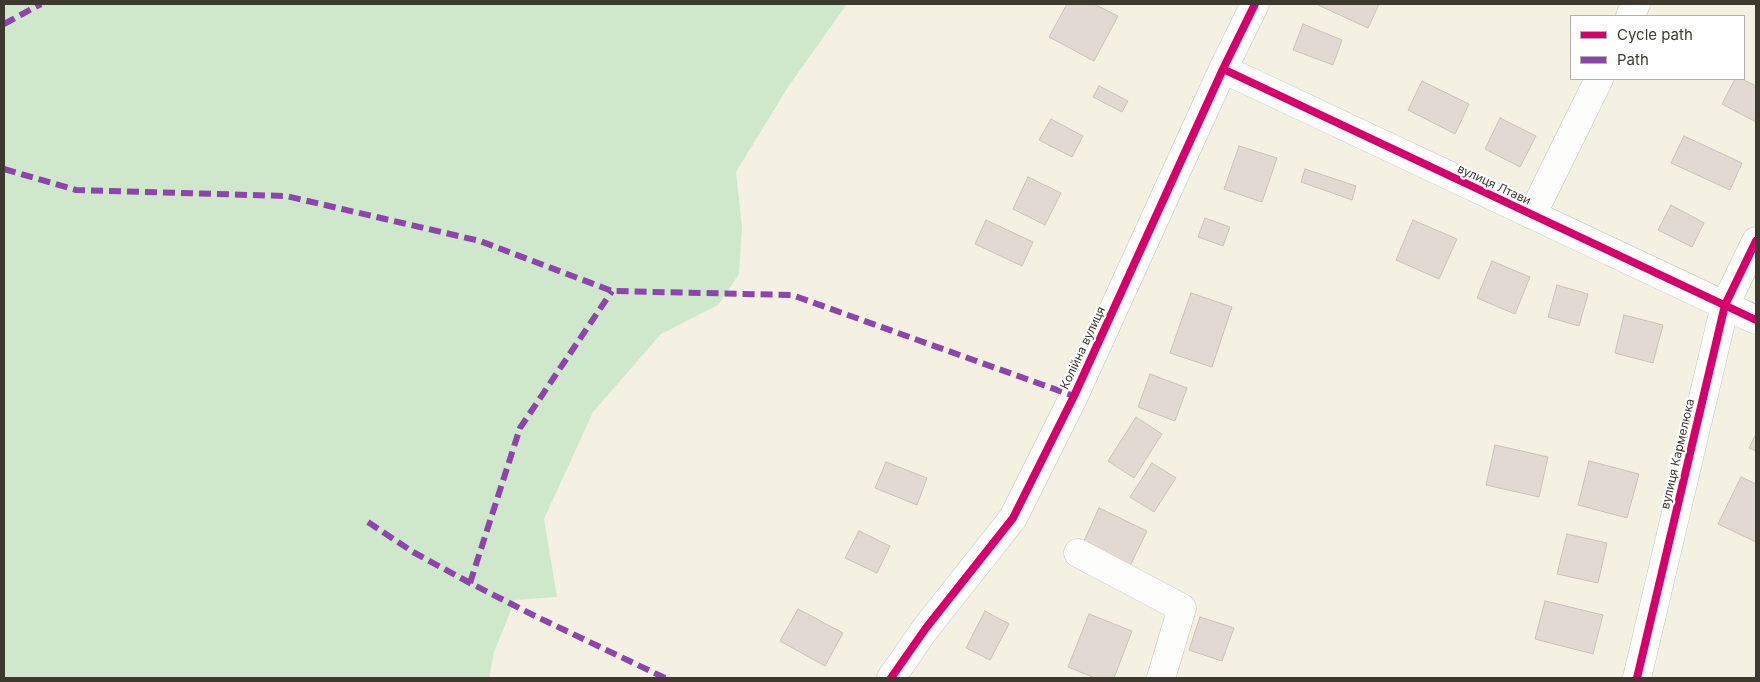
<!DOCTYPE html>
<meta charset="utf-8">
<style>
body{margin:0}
#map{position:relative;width:1760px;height:682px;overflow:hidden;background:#f4f0e2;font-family:Inter,sans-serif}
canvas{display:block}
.frame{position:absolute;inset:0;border:5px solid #3d392f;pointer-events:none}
.legend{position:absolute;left:1570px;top:15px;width:175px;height:65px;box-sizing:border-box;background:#fff;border:1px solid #b1b0ac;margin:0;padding:6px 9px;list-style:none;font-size:15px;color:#3d392f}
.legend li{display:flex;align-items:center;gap:10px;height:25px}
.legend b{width:25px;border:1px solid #b1b0ac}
</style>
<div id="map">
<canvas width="1760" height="682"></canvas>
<div class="frame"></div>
<ul class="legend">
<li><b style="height:6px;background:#d6006c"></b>Cycle path</li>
<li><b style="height:6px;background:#8e44ad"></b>Path</li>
</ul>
</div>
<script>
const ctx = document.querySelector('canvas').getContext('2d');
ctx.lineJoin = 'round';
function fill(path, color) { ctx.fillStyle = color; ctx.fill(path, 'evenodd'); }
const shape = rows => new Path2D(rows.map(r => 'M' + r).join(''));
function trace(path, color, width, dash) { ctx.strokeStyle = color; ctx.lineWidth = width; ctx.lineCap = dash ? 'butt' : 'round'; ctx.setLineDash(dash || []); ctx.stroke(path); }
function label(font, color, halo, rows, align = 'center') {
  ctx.font = font + ' Inter,sans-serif'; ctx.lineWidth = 4.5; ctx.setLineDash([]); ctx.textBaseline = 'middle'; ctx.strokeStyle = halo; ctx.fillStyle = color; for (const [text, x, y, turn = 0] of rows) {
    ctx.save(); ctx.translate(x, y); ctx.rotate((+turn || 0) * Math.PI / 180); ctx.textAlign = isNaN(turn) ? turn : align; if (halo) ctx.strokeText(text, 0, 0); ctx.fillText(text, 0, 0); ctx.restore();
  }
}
const green = shape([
 [4,4,847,4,788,87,736,172,742,227,739,274,718,305,661,334,593,412,544,519,557,597,515,600,494,652,489,678,4,678]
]);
const building = shape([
 [1067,4,1094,4,1118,16,1094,61,1049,37,1067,4],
 [1316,4,1379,4,1368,28,1316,4],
 [1303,24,1342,40,1333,65,1293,50,1303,24],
 [1735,79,1742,79,1756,86,1756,122,1722,104,1735,79],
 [1422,81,1469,104,1455,134,1408,110,1422,81],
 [1099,86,1128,101,1122,112,1093,97,1099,86],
 [1500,118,1536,136,1520,167,1485,149,1500,118],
 [1051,119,1083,136,1072,157,1039,140,1051,119],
 [1684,136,1742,163,1730,190,1671,163,1684,136],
 [1239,146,1277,158,1262,202,1224,189,1239,146],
 [1305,169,1356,186,1352,200,1301,182,1305,169],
 [1028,177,1061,193,1045,225,1013,209,1028,177],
 [1671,205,1704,223,1692,247,1658,230,1671,205],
 [1205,218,1230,227,1223,246,1198,237,1205,218],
 [986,220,1033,242,1022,266,975,244,986,220],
 [1413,220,1457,239,1439,279,1396,260,1413,220],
 [1492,261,1530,277,1515,314,1477,298,1492,261],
 [1557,285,1588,294,1579,326,1548,317,1557,285],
 [1191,293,1232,307,1212,367,1170,353,1191,293],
 [1624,315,1663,325,1653,363,1615,353,1624,315],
 [1150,374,1187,388,1175,421,1138,407,1150,374],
 [1136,417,1162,434,1134,478,1108,461,1136,417],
 [1756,434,1756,451,1749,448,1756,434],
 [1495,445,1548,457,1539,497,1486,485,1495,445],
 [1589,461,1639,474,1627,518,1578,505,1589,461],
 [886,462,927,478,917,505,875,488,886,462],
 [1152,463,1176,478,1154,512,1130,497,1152,463],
 [1741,477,1756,484,1756,542,1718,524,1741,477],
 [1099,508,1147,531,1130,566,1083,543,1099,508],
 [859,531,890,546,877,573,845,558,859,531],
 [1567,534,1607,543,1598,583,1557,574,1567,534],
 [1545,601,1603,615,1593,654,1535,639,1545,601],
 [798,609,843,633,825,666,780,641,798,609],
 [985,611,1009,624,990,660,966,648,985,611],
 [1089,614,1132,631,1114,678,1095,678,1068,667,1089,614],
 [1200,617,1234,628,1222,661,1189,650,1200,617]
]);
const street = shape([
 [1630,16,1636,4],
 [1223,69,1756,320],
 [1532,215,1599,79],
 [1078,553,1182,608,1161,678],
 [891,678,926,628,1013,518,1074,396,1223,69,1255,4],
 [1637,678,1725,305,1756,241]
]);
const quiet = shape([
 [4,24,41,4],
 [4,169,76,190,286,196,480,241,612,291,792,295,1074,396],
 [368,522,413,552,470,583,535,616,665,678],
 [470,583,520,428,612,291]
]);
const cycleway = shape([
 [1223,69,1756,320],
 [891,678,926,628,1013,518,1074,396,1223,69,1255,4],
 [1637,678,1725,305,1756,241]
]);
const streetNames = [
 ["вулиця Лтави",1494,185,25],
 ["Колійна вулиця",1083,348,-65],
 ["вулиця Кармелюка",1678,454,-77]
];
fill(green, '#cfe8cc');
fill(building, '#e2dad2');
trace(building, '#c9c1ba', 1);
trace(street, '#c7c4b9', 29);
trace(street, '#fdfdfb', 28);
trace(quiet, '#8e44ad', 6, [12, 6]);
trace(cycleway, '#d6006c', 8);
label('12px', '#3d392f', '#fff', streetNames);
</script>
